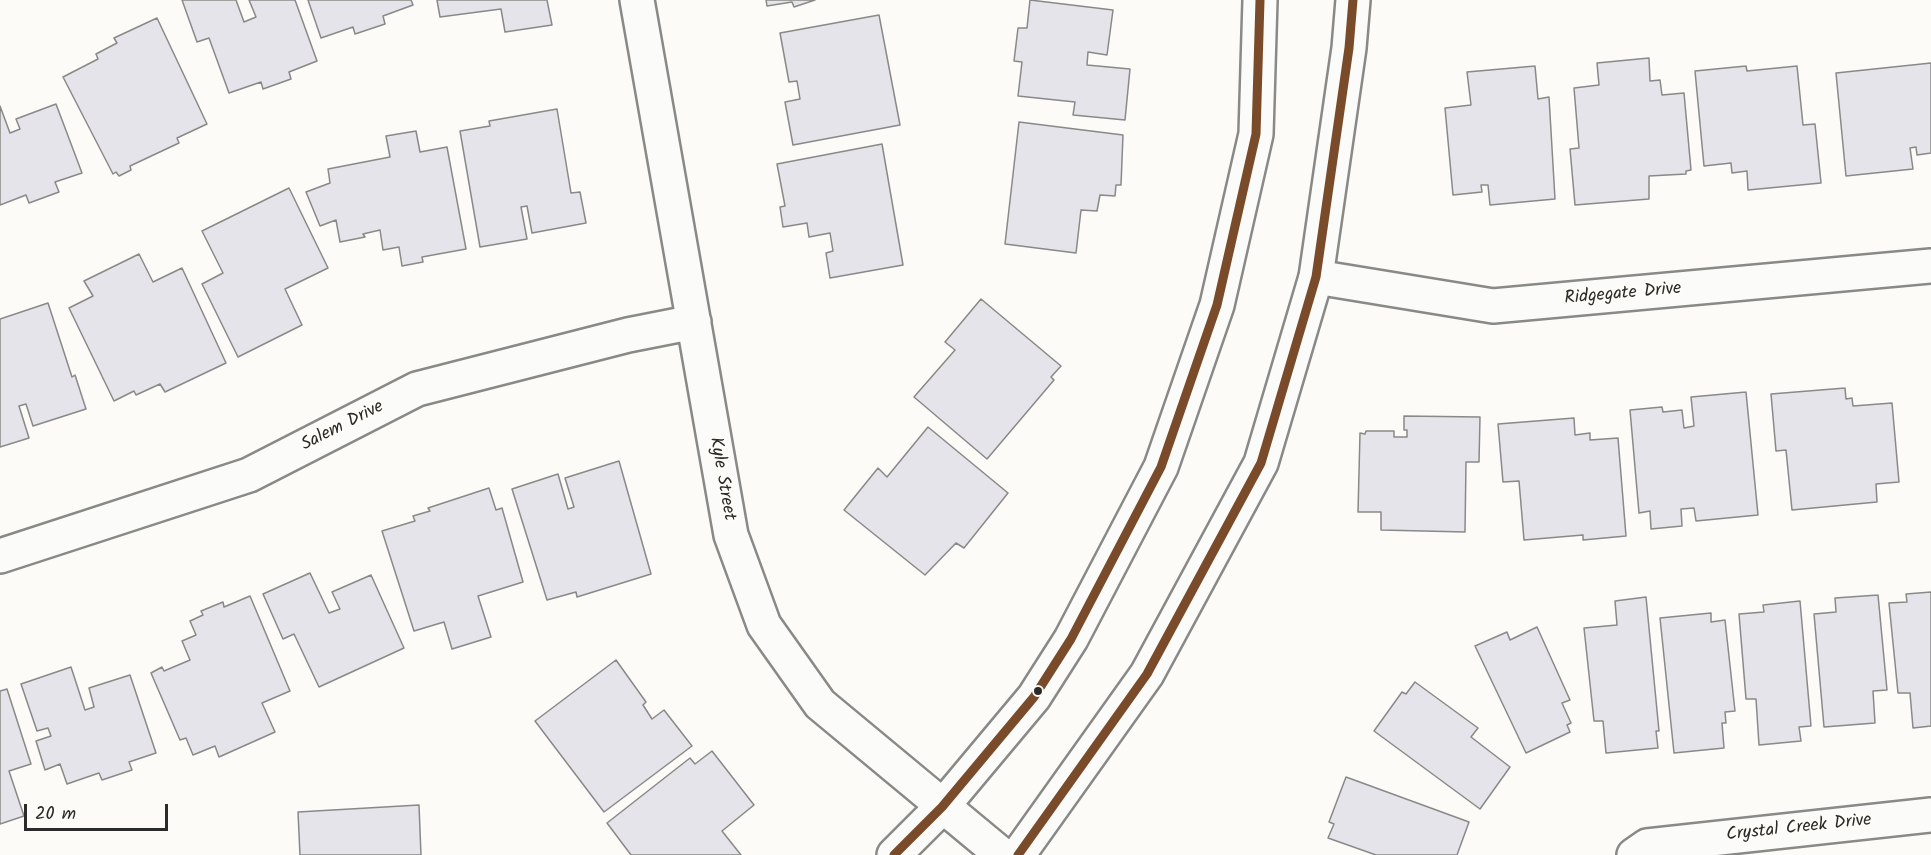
<!DOCTYPE html>
<style>
body{margin:0}
#map{position:relative;width:1931px;height:855px;overflow:hidden;background:#fcfbf8;font-family:Kalam,sans-serif}
canvas{display:block}
.scale{position:absolute;left:24px;top:804px;width:144px;height:27px;box-sizing:border-box;border:3px solid #2b2b2b;border-top:0;padding-left:8px;font-size:18px;line-height:21px;white-space:nowrap;color:#2b2b2b;-webkit-text-stroke:4px #fdfcf7;paint-order:stroke}
</style>
<div id="map">
<canvas width="1931" height="855"></canvas>
<div class="scale">20 m</div>
</div>
<script>
const ctx = document.querySelector('canvas').getContext('2d');
ctx.lineJoin = 'round';
function fill(path, color) { ctx.fillStyle = color; ctx.fill(path, 'evenodd'); }
const shape = rows => new Path2D(rows.map(r => 'M' + r).join(''));
function trace(path, color, width, dash) { ctx.strokeStyle = color; ctx.lineWidth = width; ctx.lineCap = dash ? 'butt' : 'round'; ctx.setLineDash(dash || []); ctx.stroke(path); }
function label(font, color, halo, rows, align = 'center') {
  ctx.font = font + ' Kalam,sans-serif'; ctx.lineWidth = 5; ctx.setLineDash([]); ctx.textBaseline = 'middle'; ctx.strokeStyle = halo; ctx.fillStyle = color; for (const [text, x, y, turn = 0] of rows) {
    ctx.save(); ctx.translate(x, y); ctx.rotate((+turn || 0) * Math.PI / 180); ctx.textAlign = isNaN(turn) ? turn : align; if (halo) ctx.strokeText(text, 0, 0); ctx.fillText(text, 0, 0); ctx.restore();
  }
}
const building = shape([
 [182,0,236,0,244,22,256,17,249,0,295,0,317,61,289,72,291,79,263,89,261,82,229,93,209,38,197,42,182,0],
 [308,0,411,0,413,5,383,16,385,24,355,34,353,27,321,38,308,0],
 [437,0,547,0,552,25,505,32,501,9,440,17,437,0],
 [766,0,815,0,794,7,792,2,767,6,766,0],
 [1030,0,1113,10,1107,55,1088,52,1087,65,1130,69,1125,120,1073,115,1075,102,1018,96,1022,62,1014,61,1018,28,1027,28,1030,0],
 [879,15,900,125,793,145,785,102,800,99,797,81,789,82,780,33,879,15],
 [157,18,207,124,177,138,179,143,130,166,131,170,119,176,116,172,113,174,63,77,98,59,96,54,117,43,114,38,157,18],
 [1649,58,1650,81,1660,80,1662,95,1684,93,1691,170,1686,171,1686,174,1649,176,1649,199,1575,205,1570,149,1579,148,1574,88,1599,85,1597,63,1649,58],
 [1931,63,1931,153,1917,155,1916,147,1910,148,1913,169,1846,176,1836,73,1931,63],
 [1535,66,1538,99,1549,97,1555,199,1490,205,1488,185,1481,185,1482,192,1453,195,1445,108,1471,105,1467,72,1535,66],
 [1746,66,1747,71,1797,66,1803,125,1815,124,1821,183,1748,190,1747,171,1732,173,1731,163,1704,166,1695,71,1746,66],
 [56,104,82,173,55,182,59,192,29,203,26,195,0,205,0,106,10,133,20,129,16,119,56,104],
 [557,109,571,193,580,192,586,223,532,233,527,206,521,207,527,239,480,247,460,131,490,126,489,121,557,109],
 [1019,122,1123,135,1121,185,1116,185,1115,196,1100,195,1097,211,1081,210,1076,253,1005,244,1019,122],
 [416,131,420,152,447,147,466,249,422,257,423,262,402,266,399,247,383,250,380,230,363,234,365,237,340,242,336,220,320,226,306,192,330,183,328,169,390,157,386,136,416,131],
 [882,144,903,265,830,278,826,253,833,251,830,233,809,237,807,223,783,227,780,207,785,206,777,164,882,144],
 [289,188,328,268,285,289,302,325,238,357,202,284,223,273,202,231,289,188],
 [139,254,153,282,182,268,226,363,165,392,160,384,136,395,134,391,114,401,69,308,93,296,84,281,139,254],
 [981,299,1061,366,1051,377,1054,380,987,459,914,397,955,350,945,342,981,299],
 [48,303,72,377,75,375,86,409,33,426,26,404,19,406,29,438,0,447,0,319,48,303],
 [1845,388,1846,399,1852,398,1853,406,1892,403,1899,482,1876,484,1877,502,1792,510,1786,450,1776,451,1771,394,1845,388],
 [1746,392,1758,515,1696,521,1694,508,1681,509,1682,526,1651,529,1650,511,1639,513,1630,410,1662,407,1663,412,1682,410,1684,428,1694,426,1691,397,1746,392],
 [1404,416,1480,417,1479,462,1466,462,1465,532,1381,530,1381,512,1358,512,1360,433,1365,434,1366,431,1394,431,1394,437,1407,437,1407,430,1404,430,1404,416],
 [1574,418,1575,435,1590,433,1590,440,1618,438,1626,536,1583,540,1583,535,1524,540,1519,481,1503,482,1498,424,1574,418],
 [928,427,1008,493,964,548,956,543,925,575,844,510,878,468,887,477,928,427],
 [619,461,651,574,577,597,576,592,547,600,512,489,558,474,568,509,574,507,565,478,619,461],
 [489,488,496,510,502,508,523,582,478,596,491,637,452,649,444,622,414,631,382,531,415,521,413,516,430,511,428,508,489,488],
 [310,573,329,613,340,609,332,592,371,575,404,648,319,687,294,634,283,639,263,594,310,573],
 [1931,592,1931,726,1913,728,1910,693,1898,693,1889,603,1907,602,1906,594,1931,592],
 [1878,595,1887,690,1873,691,1875,723,1824,727,1814,614,1836,612,1835,598,1878,595],
 [250,596,290,691,262,703,275,732,219,757,215,746,193,755,186,738,180,740,151,673,162,667,164,671,190,660,182,641,196,635,190,621,203,615,201,611,223,602,224,607,250,596],
 [1646,597,1659,731,1656,731,1658,748,1606,753,1603,721,1594,721,1584,628,1617,625,1615,601,1646,597],
 [1800,601,1811,726,1799,727,1801,741,1759,745,1756,699,1746,699,1739,614,1764,612,1763,605,1800,601],
 [1711,613,1711,622,1725,620,1735,711,1725,712,1726,723,1722,723,1724,748,1674,753,1660,618,1711,613],
 [1537,627,1570,700,1562,703,1571,723,1567,725,1570,732,1526,753,1475,646,1507,632,1510,640,1537,627],
 [616,660,646,702,643,705,652,719,664,710,692,746,604,812,535,721,616,660],
 [71,667,85,710,94,707,89,688,130,675,156,753,129,762,132,770,102,780,99,773,67,784,60,764,45,770,36,741,51,736,48,728,37,731,21,684,71,667],
 [1415,682,1478,728,1471,737,1510,767,1480,809,1374,731,1402,692,1406,694,1415,682],
 [7,689,31,764,9,771,24,816,0,824,0,691,7,689],
 [712,751,754,805,722,831,741,855,631,855,607,823,690,758,695,764,712,751],
 [1346,777,1469,822,1457,855,1376,855,1328,838,1334,824,1329,822,1346,777],
 [419,805,421,855,300,855,298,812,419,805]
]);
const street = shape([
 [637,0,731,535,764,625,820,704,1002,855],
 [1316,277,1493,306,1931,266],
 [0,556,249,475,417,389,628,335,694,322],
 [1634,855,1647,846,1931,815]
]);
const secondary = shape([
 [894,855,942,807,1034,697,1071,639,1161,467,1217,305,1256,134,1260,0],
 [1018,855,1147,674,1261,463,1316,277,1349,48,1353,0]
]);
const bus1 = shape([
 [894,855,942,807,1034,697,1071,639,1161,467,1217,305,1256,134,1260,0],
 [1018,855,1147,674,1261,463,1316,277,1349,48,1353,0]
]);
const markers = [
 [1038,691,5,"#2b2b2b"]
];
const streetNames = [
 ["Ridgegate Drive",1623,295,-5],
 ["Salem Drive",343,427,-27],
 ["Kyle Street",721,479,80],
 ["Crystal Creek Drive",1799,829,-6]
];
fill(building, '#e4e4ea');
trace(building, '#898987', 1.5);
trace(street, '#898987', 38);
trace(secondary, '#898987', 38);
trace(street, '#fbfbf9', 33);
trace(secondary, '#fbfbf9', 33);
trace(bus1, '#7a4b2a', 9);
for (const [x, y, r, color] of markers) { const dot = new Path2D(); dot.arc(x, y, r, 0, 2 * Math.PI); ctx.fillStyle = color; ctx.fill(dot); trace(dot, '#fdfcf7', 2); }
label('18px', '#2b2b2b', '#fdfcf7', streetNames);
</script>
